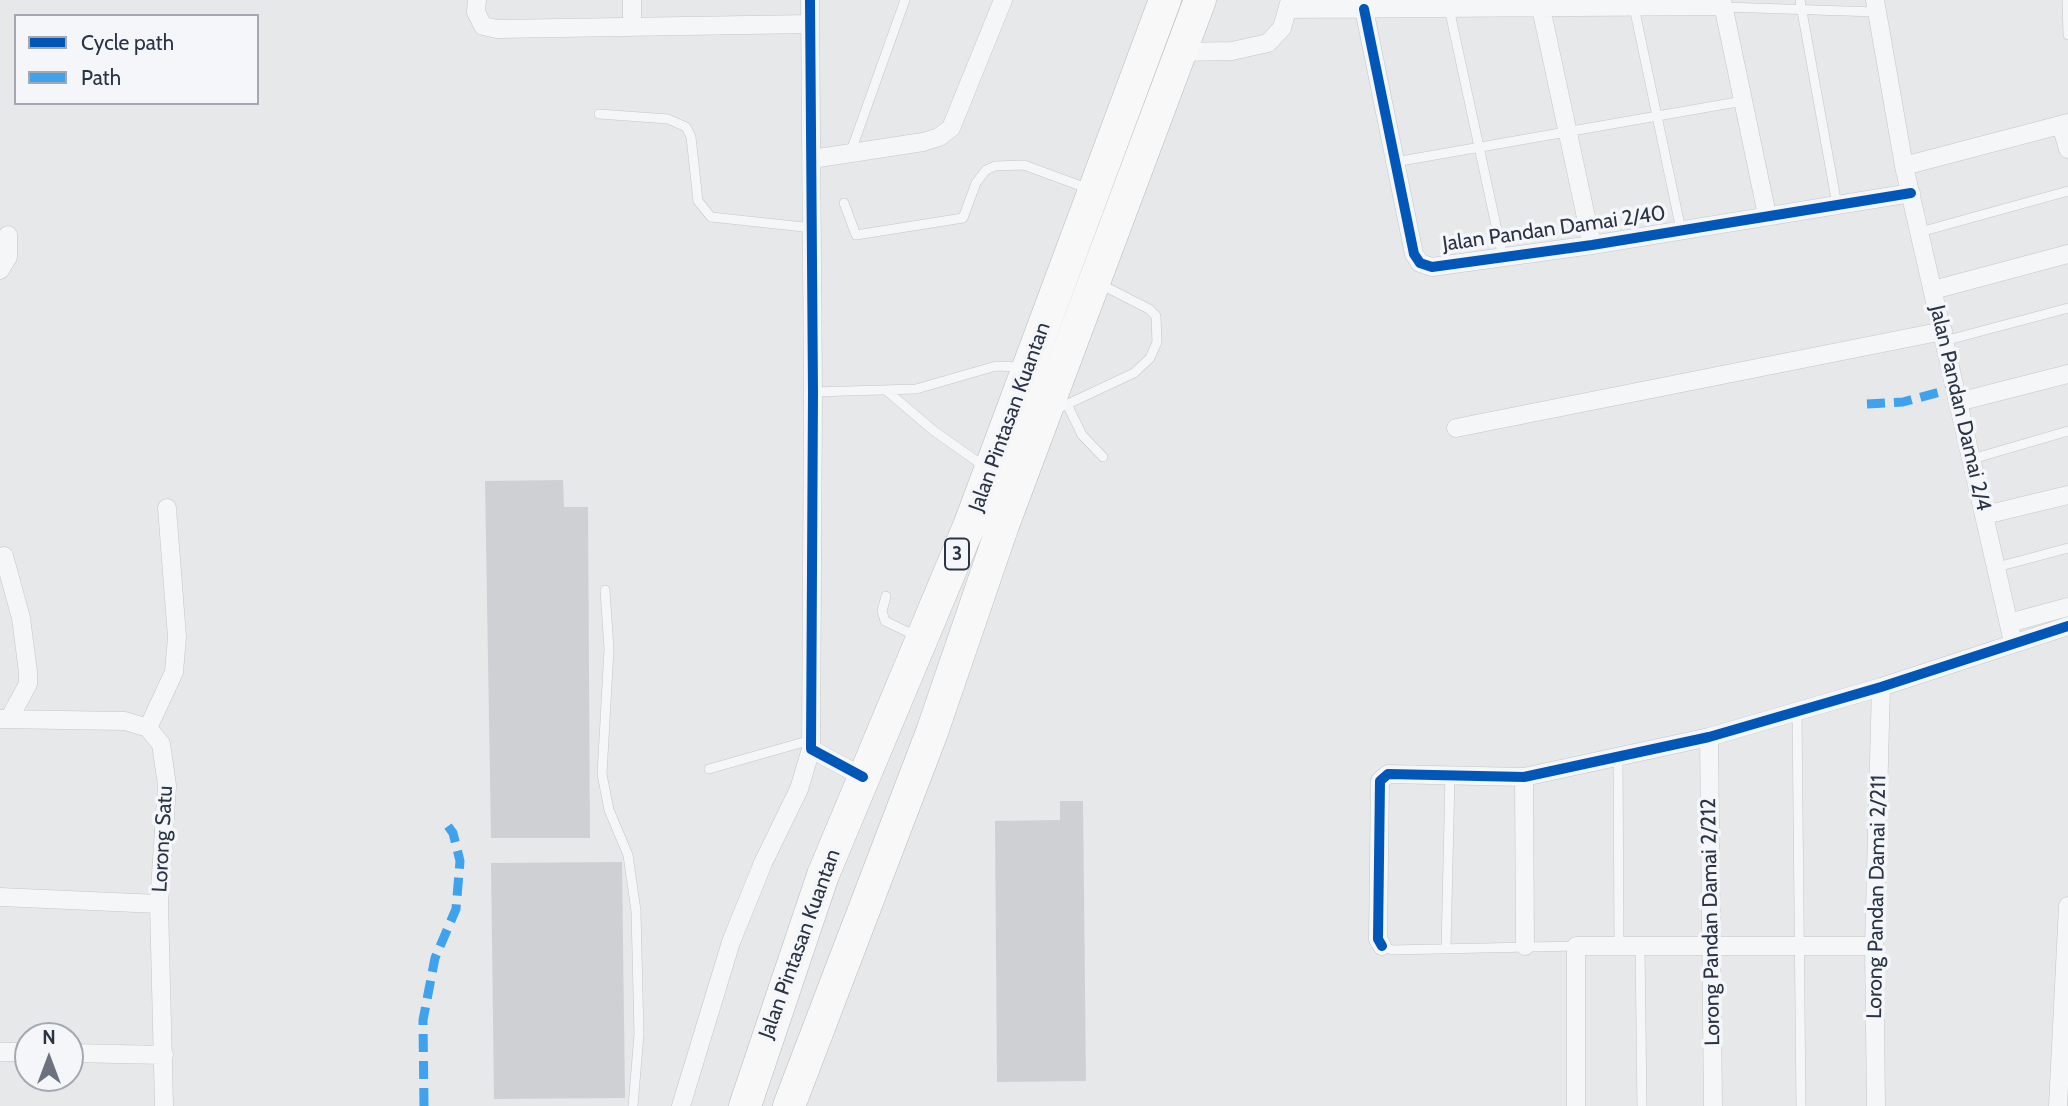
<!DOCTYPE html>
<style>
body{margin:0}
#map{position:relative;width:2068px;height:1106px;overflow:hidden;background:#e6e8ea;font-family:Cabin,sans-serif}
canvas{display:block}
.legend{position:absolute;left:14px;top:14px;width:245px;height:91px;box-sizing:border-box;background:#f4f6f9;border:2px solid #a4a8b1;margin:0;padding:9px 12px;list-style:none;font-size:21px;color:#2b3445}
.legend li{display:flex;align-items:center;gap:14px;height:35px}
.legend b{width:35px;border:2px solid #a4a8b1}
.north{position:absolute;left:14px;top:1022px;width:70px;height:70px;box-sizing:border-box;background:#f4f6f9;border:2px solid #a4a8b1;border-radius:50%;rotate:0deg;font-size:19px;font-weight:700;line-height:28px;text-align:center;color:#2b3445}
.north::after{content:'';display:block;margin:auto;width:24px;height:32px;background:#6c737f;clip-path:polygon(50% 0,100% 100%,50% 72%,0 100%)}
</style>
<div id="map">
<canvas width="2068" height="1106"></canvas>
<ul class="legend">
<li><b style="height:9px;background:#0057b8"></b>Cycle path</li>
<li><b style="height:9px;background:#3ea3ec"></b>Path</li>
</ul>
<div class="north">N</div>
</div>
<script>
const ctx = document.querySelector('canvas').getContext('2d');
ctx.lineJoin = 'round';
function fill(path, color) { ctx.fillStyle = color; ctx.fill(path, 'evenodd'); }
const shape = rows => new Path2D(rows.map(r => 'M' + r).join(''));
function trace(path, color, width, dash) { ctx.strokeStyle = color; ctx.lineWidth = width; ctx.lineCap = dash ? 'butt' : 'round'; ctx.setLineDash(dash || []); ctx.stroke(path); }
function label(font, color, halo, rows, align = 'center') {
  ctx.font = font + ' Cabin,sans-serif'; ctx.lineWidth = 7; ctx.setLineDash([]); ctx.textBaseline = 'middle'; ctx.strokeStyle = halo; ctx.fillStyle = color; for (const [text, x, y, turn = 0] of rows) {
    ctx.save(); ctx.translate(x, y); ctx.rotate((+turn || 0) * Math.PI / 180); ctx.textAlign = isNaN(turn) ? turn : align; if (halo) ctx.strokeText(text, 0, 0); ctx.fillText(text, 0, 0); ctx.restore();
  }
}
const building = shape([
 [563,480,564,507,588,507,590,838,491,838,485,481],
 [1060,801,1083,801,1086,1081,997,1082,995,821,1060,820],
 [622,862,625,1098,494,1099,491,863]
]);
const lane = shape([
 [1800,0,1837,205],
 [2067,0,2068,35],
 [1634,7,1681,230],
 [1724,7,1876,12],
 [1449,8,1503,258],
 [599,114,668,119,686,127,691,137,698,201,711,217,813,228],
 [851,151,905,0],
 [1395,162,1743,101],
 [844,203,856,235,963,218,976,183,986,170,995,166,1024,165,1089,189],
 [1920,232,2068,191],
 [1944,341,2068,308],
 [887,391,934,431,985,467],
 [813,392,916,389,996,366,1021,367],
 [1067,404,1082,435,1103,457],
 [1055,410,1134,373,1150,358,1157,342,1156,316,1149,309,1098,283],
 [1972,459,2068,431],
 [1997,567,2068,548],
 [605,590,609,649,602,774,609,810,628,855,636,911,639,1034,633,1106],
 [886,596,882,611,885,621,918,637],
 [1797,712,1801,1106],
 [1618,756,1619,946],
 [709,769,811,740],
 [1382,946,1392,950,1576,946],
 [1640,947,1642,1106],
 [1446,948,1450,775]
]);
const street = shape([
 [477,0,476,12,483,26,497,29,810,24],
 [810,0,813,392,811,749,863,777],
 [1722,0,1767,215],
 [1875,0,1904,166,2013,642],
 [1541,8,1592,245],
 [1288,9,1722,6],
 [1364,9,1414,254,1420,263,1432,267,1592,245,1911,193],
 [632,27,632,0],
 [1181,52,1232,51,1268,43,1282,28,1290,0],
 [2061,125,2068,149],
 [812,159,923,142,939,137,951,128,1003,0],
 [1904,166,2068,123],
 [0,270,8,257,8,235],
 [1933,290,2068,254],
 [1958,402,2068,374],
 [1456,428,1943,331],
 [1985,515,2068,495],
 [4,556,21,618,28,672,28,684,9,719],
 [2009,623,2068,607],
 [0,719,125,721,148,728,161,744,167,785,159,904,164,1106],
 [148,728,174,672,177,637,167,508],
 [1709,737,1713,1106],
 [1524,777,1525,946],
 [0,897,159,904],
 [1382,946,1378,939,1380,781,1388,774,1524,777,1709,737,1881,687,2068,626],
 [0,1052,28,1052],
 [70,1053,164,1055],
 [681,1106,731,942,763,863,799,789,811,749],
 [1576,1106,1576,946,1874,946],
 [1876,1106,1874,946,1881,687],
 [2058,1106,2068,906]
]);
const highway = shape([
 [745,1106,823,875,969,526,1165,0],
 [789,1106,932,732,1002,528,1200,0]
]);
const quiet = shape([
 [1867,404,1903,402,1955,388],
 [424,1106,423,1020,435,958,456,909,460,861,453,833,445,822]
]);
const cycleway = shape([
 [810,0,813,392,811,749,863,777],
 [1364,9,1414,254,1420,263,1432,267,1592,245,1911,193],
 [1382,946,1378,939,1380,781,1388,774,1524,777,1709,737,1881,687,2068,626]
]);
const shields = [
 [957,554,24]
];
const shieldNames = [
 ["3",957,554]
];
const streetNames = [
 ["Jalan Pandan Damai 2/40",1554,229,-8],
 ["Jalan Pandan Damai 2/4",1960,408,77],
 ["Jalan Pintasan Kuantan",1010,417,-70],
 ["Lorong Satu",163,839,-87],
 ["Lorong Pandan Damai 2/211",1877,897,-89],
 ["Lorong Pandan Damai 2/212",1711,922,-91],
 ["Jalan Pintasan Kuantan",800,944,-70]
];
fill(building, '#ced0d3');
trace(lane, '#c4c6c8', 10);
trace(street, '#c4c6c8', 19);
trace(highway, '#b8bbbf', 33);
trace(lane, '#f5f6f7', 9);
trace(street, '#f5f6f7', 18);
trace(highway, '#f8f8f8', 32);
trace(quiet, '#3ea3ec', 9, [18, 9]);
trace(cycleway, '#0057b8', 10);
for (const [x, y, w] of shields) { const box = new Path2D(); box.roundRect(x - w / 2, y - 15.5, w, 31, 5); ctx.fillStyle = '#f4f6f9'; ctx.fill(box); trace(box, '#2b3445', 2); }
label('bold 19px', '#2b3445', null, shieldNames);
label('21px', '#2b3445', '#f4f6f9', streetNames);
</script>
